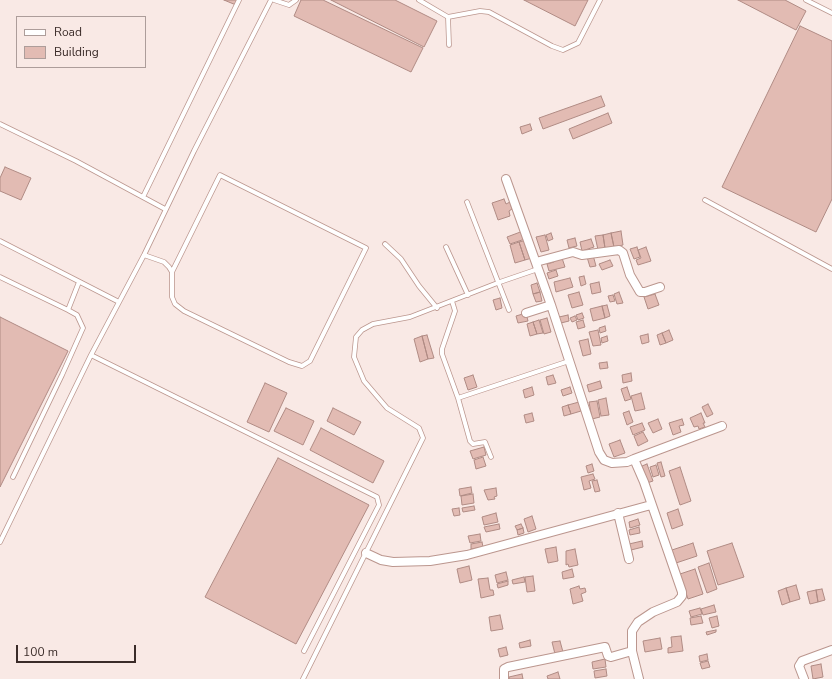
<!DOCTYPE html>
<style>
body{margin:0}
#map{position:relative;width:832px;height:679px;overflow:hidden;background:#f9e9e5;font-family:"Nunito Sans",sans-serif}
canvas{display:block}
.legend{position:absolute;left:16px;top:16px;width:130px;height:52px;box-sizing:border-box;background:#f9e9e5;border:1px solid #ad9d9a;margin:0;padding:5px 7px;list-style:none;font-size:12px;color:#3b2c29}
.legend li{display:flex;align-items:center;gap:8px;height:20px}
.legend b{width:20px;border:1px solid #ad9d9a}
.scale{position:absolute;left:16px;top:645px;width:120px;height:18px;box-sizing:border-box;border:2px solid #3b2c29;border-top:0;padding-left:5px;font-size:12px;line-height:14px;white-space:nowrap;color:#3b2c29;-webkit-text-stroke:3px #f9e9e5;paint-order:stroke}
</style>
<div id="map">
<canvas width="832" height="679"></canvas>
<ul class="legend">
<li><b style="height:5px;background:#fff"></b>Road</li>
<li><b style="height:11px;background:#e2bbb3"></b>Building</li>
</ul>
<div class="scale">100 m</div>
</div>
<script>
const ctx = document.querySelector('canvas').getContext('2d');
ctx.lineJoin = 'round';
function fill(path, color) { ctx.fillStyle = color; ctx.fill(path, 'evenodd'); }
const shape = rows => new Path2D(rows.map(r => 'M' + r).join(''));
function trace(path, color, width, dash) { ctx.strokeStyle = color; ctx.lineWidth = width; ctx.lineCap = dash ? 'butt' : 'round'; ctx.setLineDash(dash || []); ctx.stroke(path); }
const building = shape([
 [224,0,238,0,236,5,224,0],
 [301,0,323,0,423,48,411,72,294,16,301,0],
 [331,0,395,0,437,21,424,47,331,0],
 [524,0,588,0,575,26,524,0],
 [738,0,785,0,806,11,796,30,738,0],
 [800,26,832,41,832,199,816,232,722,187,800,26],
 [601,96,605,106,543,129,539,118,601,96],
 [608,113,612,123,573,139,569,129,608,113],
 [530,124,532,130,522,134,520,127,530,124],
 [5,167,31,178,21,200,0,191,0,178,5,167],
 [504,199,506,204,510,202,512,209,509,211,510,216,498,220,492,203,504,199],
 [523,231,525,239,510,244,507,237,523,231],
 [621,231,623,245,614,247,611,233,621,231],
 [551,233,553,239,548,241,546,235,551,233],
 [611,233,614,247,605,248,603,235,611,233],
 [545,235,549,250,541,252,536,237,545,235],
 [603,235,605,248,598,250,595,236,603,235],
 [575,238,577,246,569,248,567,240,575,238],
 [591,239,594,247,582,251,580,242,591,239],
 [527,240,532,258,525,260,519,242,527,240],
 [519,242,525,260,515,263,510,245,519,242],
 [637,247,640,257,634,259,630,249,637,247],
 [646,247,651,261,638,265,636,260,641,258,638,250,646,247],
 [561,255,565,267,549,271,547,264,554,262,553,258,561,255],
 [593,255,596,266,590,267,587,257,593,255],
 [610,260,613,266,602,270,599,264,610,260],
 [556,270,558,276,549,279,547,273,556,270],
 [584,276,586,284,581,286,579,277,584,276],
 [570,278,573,287,556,292,554,282,570,278],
 [599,282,601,292,592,294,590,284,599,282],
 [537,283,540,292,533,294,531,285,537,283],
 [540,292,542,301,536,302,533,294,540,292],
 [579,292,583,305,572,308,568,295,579,292],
 [619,292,623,303,617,304,614,294,619,292],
 [655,294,659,305,648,309,644,297,655,294],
 [613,295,615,301,610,302,608,296,613,295],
 [500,298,502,308,496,310,493,300,500,298],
 [607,305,610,316,605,318,602,306,607,305],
 [602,306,605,318,593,321,590,309,602,306],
 [526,313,528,321,518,323,516,316,526,313],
 [582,313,584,318,578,320,576,315,582,313],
 [568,315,569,321,561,323,559,317,568,315],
 [575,316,577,320,572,322,570,318,575,316],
 [0,317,68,351,0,487,0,317],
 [547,318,551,332,544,334,540,320,547,318],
 [539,320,543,333,537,334,533,322,539,320],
 [583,320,585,327,578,329,576,322,583,320],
 [533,322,537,334,530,336,527,324,533,322],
 [605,326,606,331,600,333,599,328,605,326],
 [598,330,601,345,593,346,589,332,598,330],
 [669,330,673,340,666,343,662,333,669,330],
 [662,333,666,343,660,345,657,335,662,333],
 [648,334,649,342,642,344,640,336,648,334],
 [427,335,434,358,428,359,422,336,427,335],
 [422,336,428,359,420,362,414,339,422,336],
 [607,336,608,341,602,343,601,338,607,336],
 [588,339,591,354,583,356,579,341,588,339],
 [607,362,608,368,600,369,599,363,607,362],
 [631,373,632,381,623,383,622,375,631,373],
 [473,375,477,387,468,390,464,378,473,375],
 [553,375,556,383,548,385,546,377,553,375],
 [600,381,602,388,589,392,587,385,600,381],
 [265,383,287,393,269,432,247,422,265,383],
 [532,387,534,395,525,398,523,390,532,387],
 [570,387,572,393,563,396,561,390,570,387],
 [627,387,631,399,625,401,621,389,627,387],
 [641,393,645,409,635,411,631,396,641,393],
 [606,398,609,415,601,416,598,400,606,398],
 [597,401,600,417,592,419,589,402,597,401],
 [579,402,581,411,571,414,568,405,579,402],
 [708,404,713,414,707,417,702,407,708,404],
 [568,405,571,414,564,416,562,407,568,405],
 [286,408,314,421,303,445,274,431,286,408],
 [333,408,361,422,354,435,327,421,333,408],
 [629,411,633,422,627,425,623,413,629,411],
 [532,413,534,421,526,423,524,415,532,413],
 [701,413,705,423,703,423,705,427,699,429,698,426,694,427,690,418,701,413],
 [658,419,662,429,653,433,648,423,658,419],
 [682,419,684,425,679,426,681,432,673,435,669,423,682,419],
 [642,423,645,430,633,435,630,427,642,423],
 [321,428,384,461,373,483,310,450,321,428],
 [643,432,648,441,638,446,634,436,643,432],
 [620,440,625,453,614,457,609,444,620,440],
 [484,447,486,455,473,459,470,451,484,447],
 [483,457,486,466,476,469,474,460,483,457],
 [278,458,369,505,296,644,205,597,278,458],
 [661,462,665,476,661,477,657,463,661,462],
 [592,464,594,471,588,473,586,466,592,464],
 [647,464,653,481,647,483,642,466,647,464],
 [656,465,659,475,653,477,650,467,656,465],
 [680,467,691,501,680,505,669,471,680,467],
 [593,474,595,479,589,481,591,488,584,490,581,477,593,474],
 [597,480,600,491,595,492,592,481,597,480],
 [471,487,472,493,460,496,459,489,471,487],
 [496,488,497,496,494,497,495,499,488,500,484,490,496,488],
 [473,494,474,503,462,505,461,496,473,494],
 [474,506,475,510,463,512,462,508,474,506],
 [459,508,460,515,454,516,452,509,459,508],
 [678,509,683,525,672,529,667,513,678,509],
 [496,513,498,522,484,525,482,517,496,513],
 [532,516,536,529,528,532,524,519,532,516],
 [638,519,640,525,630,528,629,522,638,519],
 [499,524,500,529,486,532,484,527,499,524],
 [521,524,523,528,517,530,515,526,521,524],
 [639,527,640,533,630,535,629,530,639,527],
 [523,528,524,533,518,535,517,530,523,528],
 [480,534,481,541,470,543,468,536,480,534],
 [642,541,643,547,631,550,629,544,642,541],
 [482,542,483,547,471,549,471,544,482,542],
 [693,543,697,556,676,563,672,550,693,543],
 [732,543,744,577,718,585,707,551,732,543],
 [556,547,558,561,548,563,545,549,556,547],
 [575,549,578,565,569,567,568,564,566,565,566,551,575,549],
 [709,563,717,589,707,593,698,567,709,563],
 [469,566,472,580,460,583,457,569,469,566],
 [572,569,574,577,563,579,562,572,572,569],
 [695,569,703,594,688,599,680,574,695,569],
 [506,572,508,580,497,583,495,575,506,572],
 [533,576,535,591,527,592,525,577,533,576],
 [524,577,525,582,513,584,512,580,524,577],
 [488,578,490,590,493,590,494,595,481,598,478,579,488,578],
 [508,581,508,585,498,588,497,584,508,581],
 [796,585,800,599,790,602,786,588,796,585],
 [579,586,580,589,585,588,586,592,581,594,583,601,573,604,570,589,579,586],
 [786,588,790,602,782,605,778,591,786,588],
 [822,589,825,600,818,602,816,590,822,589],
 [816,590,818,602,810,604,807,592,816,590],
 [714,605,716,612,703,615,701,609,714,605],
 [700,608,702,614,691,617,689,611,700,608],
 [500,615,503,629,491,631,489,617,500,615],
 [701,616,703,623,691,625,690,618,701,616],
 [717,616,719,626,712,628,709,618,717,616],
 [716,630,716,632,707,635,706,632,716,630],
 [681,636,683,651,668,653,668,648,672,647,671,637,681,636],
 [660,638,662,649,645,652,643,641,660,638],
 [530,640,531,646,520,648,519,643,530,640],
 [560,641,563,652,555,654,552,642,560,641],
 [506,647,508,655,500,657,498,649,506,647],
 [707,654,708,660,700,662,699,656,707,654],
 [605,659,606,667,593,669,592,662,605,659],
 [708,661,710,667,702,669,700,663,708,661],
 [821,664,823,677,813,679,811,666,821,664],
 [606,669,607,676,595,678,594,671,606,669],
 [558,672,560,679,548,679,547,676,558,672],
 [522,674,523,679,509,679,509,677,522,674]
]);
const lane = shape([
 [274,0,289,5,296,0],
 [419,0,448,17,480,11,489,12,552,46,563,50,578,43,600,0],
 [806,0,832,13],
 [448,17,449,45],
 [0,124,76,161,165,209],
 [143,197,239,0],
 [705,200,832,269],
 [467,202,509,310],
 [0,241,119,302],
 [385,244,401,259,419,286,437,308],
 [446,247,468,295],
 [144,255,164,262,169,267,172,272,172,297,175,304,184,311,289,362,302,366,310,361,366,248,220,175,172,272],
 [0,277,68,310],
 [452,301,455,311,442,349,442,354,458,398,470,441,473,444,485,442,491,457],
 [91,355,377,497,379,505,304,651],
 [458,398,569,361],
 [13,477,62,375,83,328,77,315,68,310,79,282],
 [0,542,91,355,144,255,194,151,271,0],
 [303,679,423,438,419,428,387,408,364,381,354,357,356,337,362,330,373,324,410,317,500,282,538,269]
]);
const street = shape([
 [506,179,551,305,599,452,604,460,612,463,627,462,634,459,644,482,682,592,682,596,677,602,653,612,638,622,632,631,632,651,639,679],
 [536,262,573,252,582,255,619,250,623,253,630,275,640,292,645,292,660,287],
 [526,313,551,305],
 [634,459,722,426],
 [618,513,629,559],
 [366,553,381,560,393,562,430,561,467,555,651,505],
 [504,679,504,669,508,667,605,647,608,656,611,657,632,651],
 [804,679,799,666,802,661,832,650]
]);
fill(building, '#e2bbb3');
trace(building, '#b08b84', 1);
trace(lane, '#bb968e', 5.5);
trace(street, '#bb968e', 10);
trace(lane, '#fff', 4);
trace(street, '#fff', 8);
</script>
